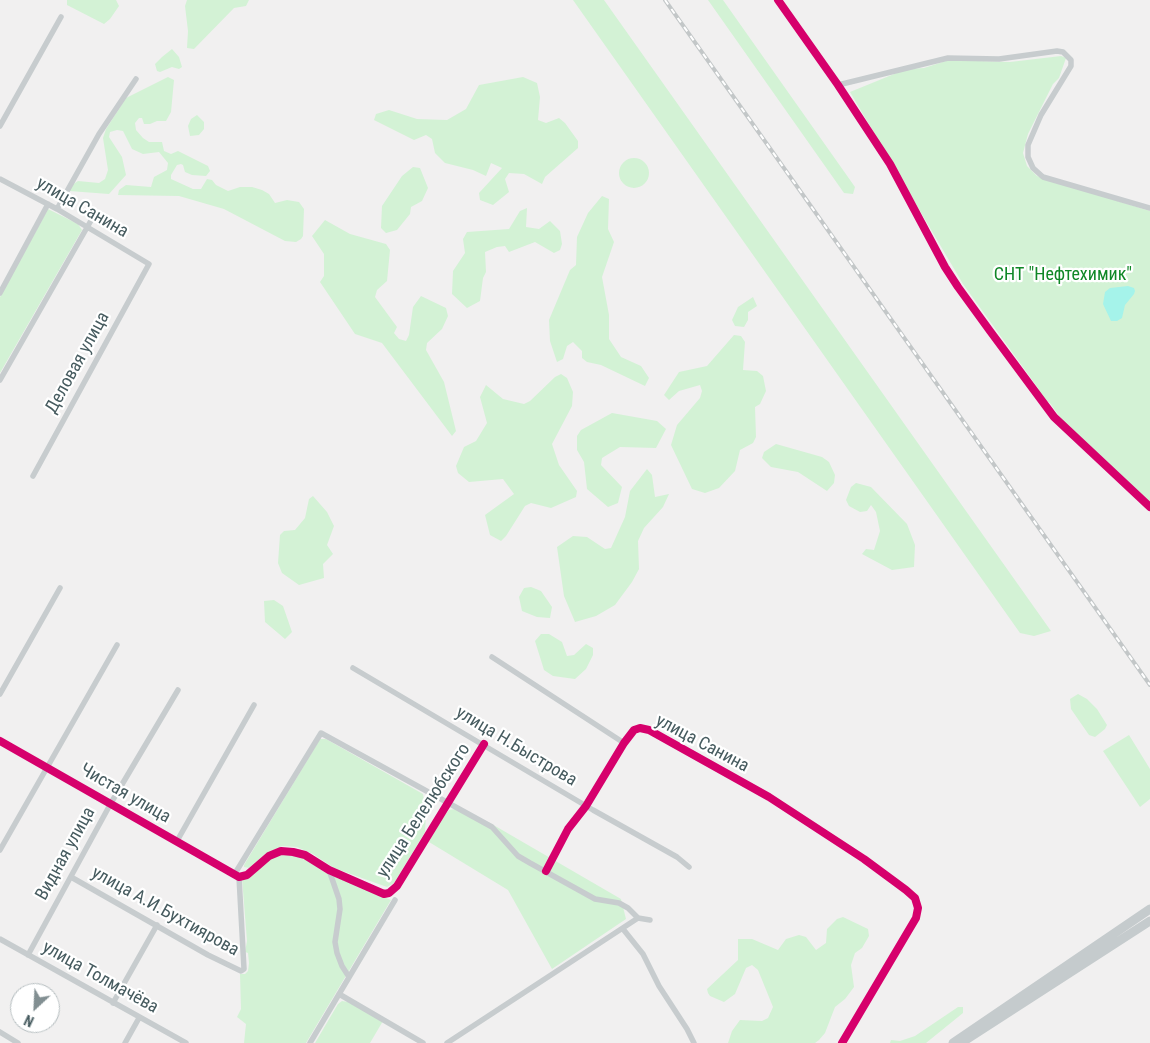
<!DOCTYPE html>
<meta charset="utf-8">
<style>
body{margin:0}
#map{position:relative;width:1150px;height:1043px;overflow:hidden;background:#f1f0f0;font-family:"Roboto Condensed",sans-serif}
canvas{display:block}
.north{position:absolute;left:10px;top:983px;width:50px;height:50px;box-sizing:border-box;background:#fff;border:1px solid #b5bdbf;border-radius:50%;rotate:205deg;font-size:14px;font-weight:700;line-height:20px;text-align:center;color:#465b5f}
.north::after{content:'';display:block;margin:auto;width:18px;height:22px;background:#828f92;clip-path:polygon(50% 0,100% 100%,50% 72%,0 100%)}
</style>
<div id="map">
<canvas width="1150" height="1043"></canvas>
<div class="north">N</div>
</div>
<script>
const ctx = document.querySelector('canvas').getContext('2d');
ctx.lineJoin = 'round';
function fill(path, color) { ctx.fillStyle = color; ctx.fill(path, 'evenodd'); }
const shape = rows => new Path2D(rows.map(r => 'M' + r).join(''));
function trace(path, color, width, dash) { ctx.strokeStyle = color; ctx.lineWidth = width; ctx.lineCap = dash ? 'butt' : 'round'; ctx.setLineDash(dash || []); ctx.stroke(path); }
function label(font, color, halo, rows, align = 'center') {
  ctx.font = font + ' "Roboto Condensed",sans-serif'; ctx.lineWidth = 4.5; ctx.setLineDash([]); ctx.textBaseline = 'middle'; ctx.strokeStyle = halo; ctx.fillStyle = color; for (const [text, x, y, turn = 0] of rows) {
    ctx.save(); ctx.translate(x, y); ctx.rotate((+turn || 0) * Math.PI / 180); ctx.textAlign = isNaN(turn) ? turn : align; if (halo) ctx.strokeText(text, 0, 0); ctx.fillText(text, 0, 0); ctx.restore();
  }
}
const green = shape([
 [67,0,116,0,119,6,110,19,104,24,67,5],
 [187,0,249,0,246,6,234,8,194,49,187,48,188,31,185,6],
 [573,0,604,0,1051,631,1034,636,1020,633],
 [708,0,723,0,855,187,853,194,844,193],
 [172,49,179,57,182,67,179,69,172,67,160,72,157,71,155,64,162,57],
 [1061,56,1066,58,1059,78,1053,84,1028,134,1023,153,1027,166,1037,176,1150,211,1150,504,1135,488,1069,430,1050,403,1042,399,1038,388,963,284,850,92,899,72,908,69,924,68,949,60,1010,62],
 [168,77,174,80,171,112,166,121,157,121,150,124,144,124,142,118,139,118,135,123,136,130,143,138,149,142,162,142,164,151,171,154,178,151,208,166,210,171,206,176,192,175,185,172,183,165,181,164,177,165,171,175,171,179,193,189,201,189,207,179,212,180,216,185,228,191,240,187,252,187,262,190,269,194,275,203,287,200,299,202,304,209,303,236,301,239,296,242,285,241,224,209,179,196,118,195,119,190,126,185,151,187,154,177,167,170,168,163,159,152,143,154,132,149,123,131,117,130,110,132,109,137,122,157,126,175,109,194,69,191,72,185,78,181,99,183,105,179,108,170,103,138,106,129,126,98],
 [523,77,537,83,540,97,538,120,546,123,559,118,565,123,578,141,578,148,545,177,542,184,524,174,509,173,505,179,509,192,493,205,480,200,479,193,502,168,491,163,486,176,473,170,445,163,435,153,432,139,426,135,414,140,374,120,376,114,389,110,417,119,447,120,466,109,479,85],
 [197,115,204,122,204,129,199,135,190,136,188,126,191,119],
 '619 173a15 15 0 1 1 30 0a15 15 0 1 1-30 0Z',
 [413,167,420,168,428,188,422,201,411,207,410,214,397,230,386,233,381,228,382,206,402,176],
 [602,196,609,199,608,229,614,242,602,277,609,315,609,339,621,357,641,366,649,378,645,386,601,365,587,362,582,358,582,351,573,342,567,346,563,359,557,362,550,341,549,320,570,270,576,265,577,237,588,213],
 [527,208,526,227,539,229,550,221,560,231,562,244,560,250,554,253,535,242,509,252,505,246,497,247,485,252,486,272,483,278,480,301,467,308,452,294,453,271,465,253,463,239,467,232,509,229,520,211],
 [48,209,78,224,82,230,0,373,0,297],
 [325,220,350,234,386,244,390,250,387,281,377,290,375,297,397,327,394,333,399,339,406,341,409,335,413,307,421,296,446,308,448,316,442,329,427,343,426,350,444,382,456,431,452,436,382,343,355,334,320,282,324,276,324,254,312,236],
 [753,297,757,306,748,312,748,320,744,327,735,326,732,320,738,307],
 [734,335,741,336,745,342,743,370,757,371,763,376,766,391,760,404,755,407,756,437,753,443,740,450,735,471,719,488,705,493,692,489,671,445,677,425,700,398,702,391,700,385,679,391,669,400,664,395,679,372,707,366],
 [561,374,567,378,573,392,572,406,552,444,559,465,577,491,576,497,551,508,531,503,525,506,506,536,501,541,490,535,485,515,514,494,503,479,469,482,458,473,456,466,464,447,476,441,487,423,480,397,486,385,503,399,524,404,530,401,555,377],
 [612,413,657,421,666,429,656,448,620,447,602,458,601,465,622,487,618,503,608,507,587,489,584,462,577,450,577,436,581,430],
 [776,444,822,457,829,462,835,475,834,483,827,491,798,472,771,467,762,458,764,452],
 [647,469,652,475,655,497,669,494,663,507,644,528,638,541,639,569,632,582,615,605,596,616,575,622,564,596,557,547,573,536,587,537,605,549,611,548,625,517,630,491],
 [856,483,871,487,907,524,915,545,914,567,892,570,862,554,866,549,874,550,880,531,876,512,871,505,867,511,860,512,849,506,846,500,851,487],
 [313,496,327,512,334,526,327,545,333,554,323,564,324,578,299,585,282,573,278,563,280,535,284,531,295,530,305,518,309,499],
 [531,587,541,591,552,607,550,618,537,617,522,611,519,597,524,588],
 [274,600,283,606,292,632,285,639,265,622,264,601],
 [541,634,549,634,562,642,567,656,574,655,586,644,593,648,593,655,586,669,575,679,553,676,544,670,535,641],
 [1078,694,1087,699,1097,709,1107,725,1105,729,1095,737,1089,735,1071,709,1070,699],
 [1129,735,1150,769,1150,799,1140,807,1103,751],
 [320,739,326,739,423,794,426,813,425,832,394,883,387,887,334,868,313,854,297,847,282,846,264,855,249,868,244,867,244,865],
 [455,809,490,823,621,899,626,919,552,969,508,890,429,842,437,825,449,810],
 [282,854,305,858,324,872,391,900,306,1043,244,1043,246,1024,237,1017,241,1009,240,974,245,974,248,971,249,963,248,953,245,952,247,941,242,878,274,856],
 [843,917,868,929,869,936,862,948,855,953,851,965,854,987,845,999,835,1007,825,1033,819,1040,815,1043,728,1043,732,1031,740,1020,762,1021,768,1018,773,1007,758,970,752,965,746,968,735,994,724,1002,710,996,708,993,707,989,738,960,738,939,752,939,778,950,786,939,799,935,806,937,816,950,826,943,827,929,837,919],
 [342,1001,348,1002,383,1021,370,1043,315,1043,338,1004],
 [958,1007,963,1007,963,1013,926,1043,890,1043,891,1040,900,1041,915,1036]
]);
const water = shape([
 [1128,286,1134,288,1135,291,1134,294,1125,305,1122,318,1117,321,1111,321,1103,304,1105,292,1110,288]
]);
const minor = shape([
 [778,0,838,85,890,164,945,267,958,287,990,331,1054,417,1150,507],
 [838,85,948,58,999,59,1057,51,1063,52,1071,60,1071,66,1041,115,1028,145,1028,157,1033,168,1043,177,1150,208],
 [0,126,61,17],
 [0,179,57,209,149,264,33,476],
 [57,209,99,134,136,79],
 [0,293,48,204],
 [0,380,93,217],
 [492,657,624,743],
 [353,668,593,810,677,857,689,867],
 [0,694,60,588],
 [0,741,239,877,247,875,269,856,281,851,293,852,305,855,329,870,384,894,389,893,397,886,484,744],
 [177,841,254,705],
 [0,850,117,645],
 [329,870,339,899,340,909,335,942,337,953,342,966,349,977],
 [546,871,568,829,586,806,624,743,634,730,640,728,649,730,769,797,864,859,906,890,915,898,918,908,916,918,842,1043],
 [234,875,321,733,492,827,518,856,530,863,595,899,619,903,628,908,638,918,650,920],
 [71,877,208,955,241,971,244,969,239,877],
 [623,929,643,954,659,986,687,1029,694,1043],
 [0,939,186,1043],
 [28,955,111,803,178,690],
 [339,994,423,1043],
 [113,1003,157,925],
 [0,1032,18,1043],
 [125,1043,139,1018],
 [310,1043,395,900],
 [447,1043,638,918]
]);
const primary = shape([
 [953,1043,1150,909],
 [961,1043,1150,921]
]);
const rail = shape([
 [665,0,1150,685]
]);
const cycleway = shape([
 [778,0,838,85,890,164,945,267,958,287,990,331,1054,417,1150,507],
 [0,741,239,877,247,875,269,856,281,851,293,852,305,855,329,870,384,894,389,893,397,886,484,744],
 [546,871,568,829,586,806,624,743,634,730,640,728,649,730,769,797,864,859,906,890,915,898,918,908,916,918,842,1043]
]);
const streetNames = [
 ["улица Санина",82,208,30],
 ["Деловая улица",78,363,-61],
 ["улица Санина",702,744,28],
 ["улица Н.Быстрова",516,747,31],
 ["Чистая улица",125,794,30],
 ["улица Белелюбского",424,811,-57],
 ["Видная улица",66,854,-61],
 ["улица А.И.Бухтиярова",165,912,29],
 ["улица Толмачёва",100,978,29]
];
const parkNames = [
 ["СНТ \"Нефтехимик\"",1063,275]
];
fill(green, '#d3f2d5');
fill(water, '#a5f3ea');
trace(minor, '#c7ccce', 5.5);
trace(primary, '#c5cbcd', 9);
trace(rail, '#c3c7c8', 4);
trace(rail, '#fff', 2, [5.5]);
trace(cycleway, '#d6006c', 8);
label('18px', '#465b5f', '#fff', streetNames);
label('18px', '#0f8726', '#fff', parkNames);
</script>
